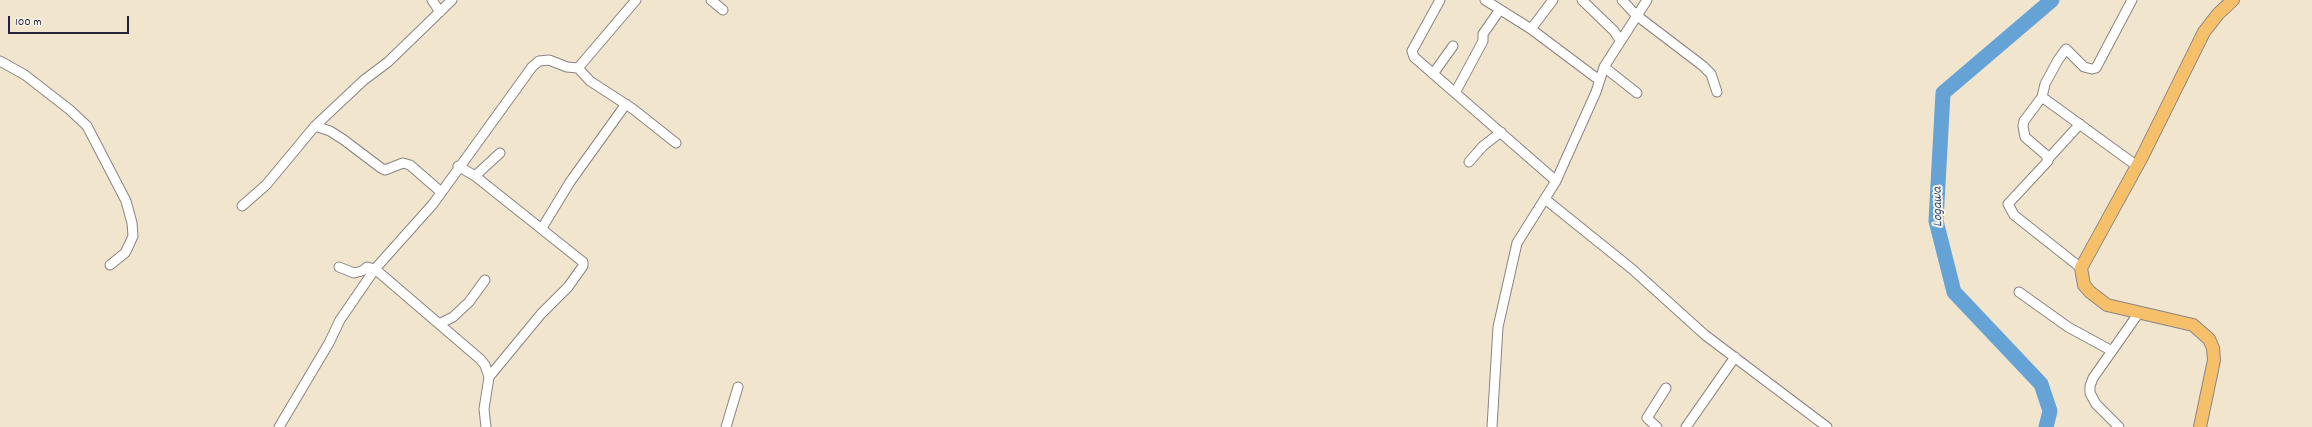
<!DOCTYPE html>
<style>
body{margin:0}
#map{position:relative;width:2312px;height:427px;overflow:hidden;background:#f1e6cd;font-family:Dekko,sans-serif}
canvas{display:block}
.scale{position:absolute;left:8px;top:16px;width:121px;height:18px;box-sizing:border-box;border:2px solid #22223b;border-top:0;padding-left:5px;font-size:12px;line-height:14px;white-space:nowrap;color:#22223b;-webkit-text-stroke:3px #f7f3e8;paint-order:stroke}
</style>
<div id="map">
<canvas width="2312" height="427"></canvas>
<div class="scale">100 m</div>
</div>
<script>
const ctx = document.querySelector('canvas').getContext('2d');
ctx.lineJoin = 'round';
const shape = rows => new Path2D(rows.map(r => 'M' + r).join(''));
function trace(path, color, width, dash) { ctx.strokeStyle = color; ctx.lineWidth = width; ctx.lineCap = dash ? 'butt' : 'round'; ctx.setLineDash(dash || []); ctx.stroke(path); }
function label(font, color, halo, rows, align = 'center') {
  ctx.font = font + ' Dekko,sans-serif'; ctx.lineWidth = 4; ctx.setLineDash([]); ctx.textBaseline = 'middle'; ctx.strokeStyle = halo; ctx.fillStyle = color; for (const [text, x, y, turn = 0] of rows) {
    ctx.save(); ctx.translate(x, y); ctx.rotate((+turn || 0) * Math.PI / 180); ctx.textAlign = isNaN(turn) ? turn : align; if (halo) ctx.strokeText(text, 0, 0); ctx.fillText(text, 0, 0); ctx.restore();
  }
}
const river = shape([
 [2046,427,2050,411,2041,384,1954,292,1936,221,1943,93,2052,0]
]);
const minor = shape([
 [432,0,440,12],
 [711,0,723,10],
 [1440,0,1412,51,1414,57,1556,181],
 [1485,0,1531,29,1599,80],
 [1582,0,1614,31,1620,40],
 [1622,0,1636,15,1703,66,1711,74,1717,92],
 [1531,29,1553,0],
 [0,61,25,75,70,110,87,126,126,201,132,223,133,236,129,245,125,253,110,265],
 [1604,67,1637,93],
 [578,68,590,81,633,109,676,143],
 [1433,74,1453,46],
 [1455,93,1483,41,1483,34,1499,11],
 [2042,97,2137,166],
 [315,126,364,80,388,62,452,0],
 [2048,159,2080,124],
 [1469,162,1483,146,1501,132],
 [458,166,475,176,583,262,583,266,568,287,541,314,489,377],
 [475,176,500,153],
 [1545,199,1632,269,1705,335,1827,427],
 [242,206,266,185,315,126,330,131,344,140,381,168,385,170,403,163,410,165,441,192],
 [542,228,570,182,626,104],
 [339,267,354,273,362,271,367,267,375,269,480,359,485,365,489,377,484,409,486,427],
 [2081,268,2014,215,2008,204,2048,161,2046,155,2025,137,2023,126,2024,121,2042,97,2045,84,2058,60,2066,49,2084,67,2092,69,2096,68,2132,0],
 [2019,292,2068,327,2112,351],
 [439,324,453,317,469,302,485,280],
 [279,427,329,343,340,320,375,269,433,204,532,67,539,61,549,60,567,67,578,68,636,0],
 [726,427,738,387],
 [1492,427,1498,327,1517,243,1556,181,1596,92,1604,67,1647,0],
 [1657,427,1647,418,1666,388],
 [1686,427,1735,357],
 [2119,427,2096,404,2090,393,2090,386,2093,378,2138,314]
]);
const major = shape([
 [2200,427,2214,360,2213,348,2209,339,2193,325,2107,305,2090,292,2084,285,2081,268,2142,157,2204,32,2218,14,2233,0]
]);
const waterNames = [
 ["Logawa",1939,207,-91]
];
trace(river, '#65a3d7', 15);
trace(minor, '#8a8484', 11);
trace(major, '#8a8484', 14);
trace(minor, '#fff', 9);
trace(major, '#f6c06b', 12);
label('italic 14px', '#3d5679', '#f7f3e8', waterNames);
</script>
